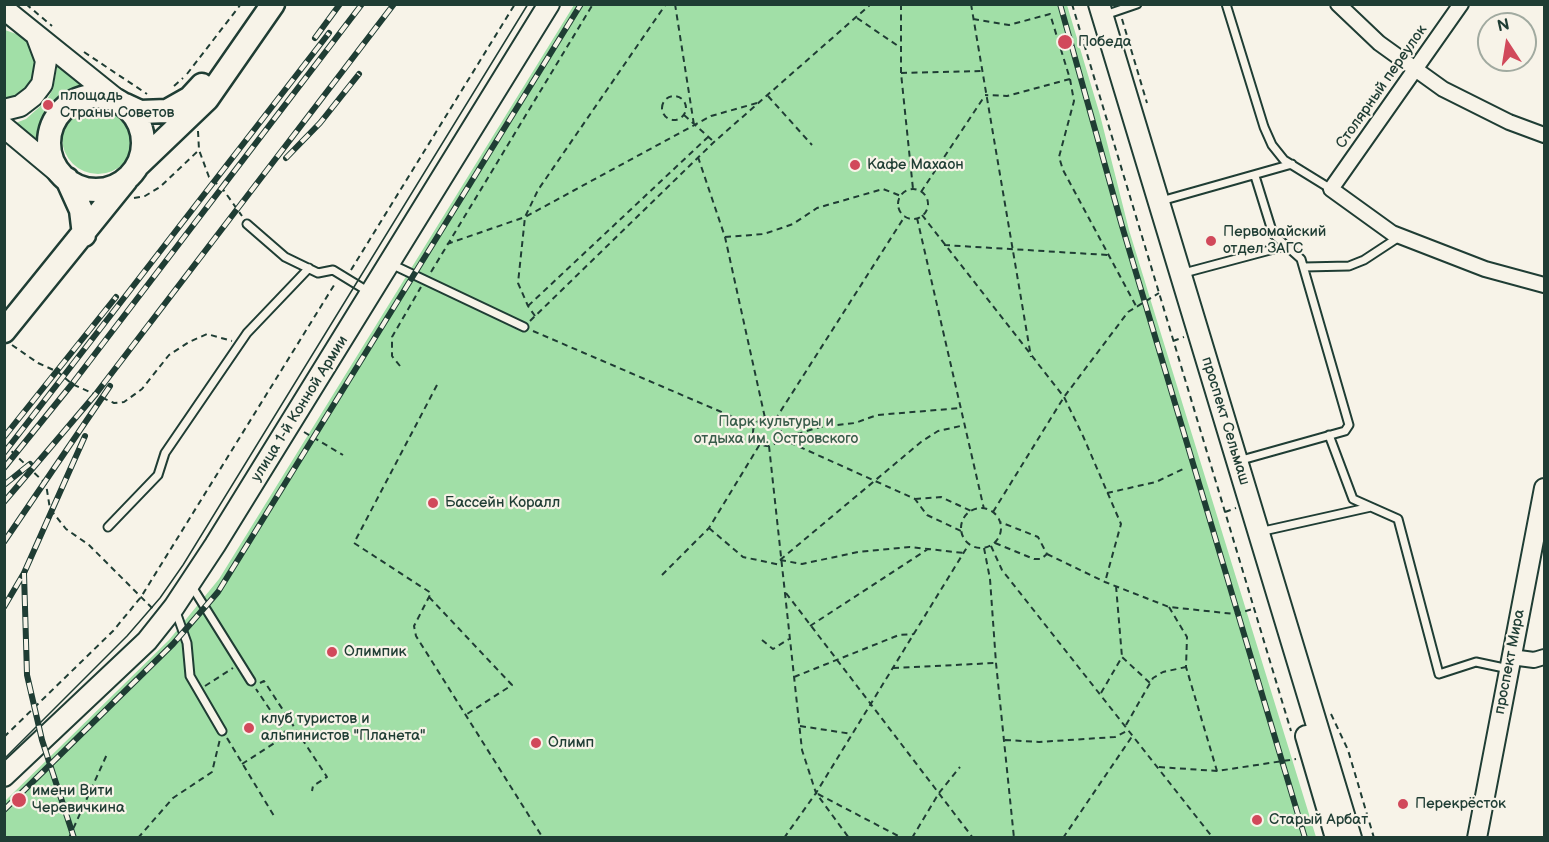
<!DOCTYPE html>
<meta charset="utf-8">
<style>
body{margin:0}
#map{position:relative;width:1549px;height:842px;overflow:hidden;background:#f7f3e8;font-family:"Balsamiq Sans",sans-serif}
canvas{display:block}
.frame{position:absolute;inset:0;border:6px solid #1f3d34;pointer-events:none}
.north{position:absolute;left:1477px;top:12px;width:60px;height:60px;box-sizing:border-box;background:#f7f3e8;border:2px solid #a1aaa0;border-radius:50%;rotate:348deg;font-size:16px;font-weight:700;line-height:24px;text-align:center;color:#1f3d34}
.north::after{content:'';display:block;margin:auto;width:21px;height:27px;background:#d1495b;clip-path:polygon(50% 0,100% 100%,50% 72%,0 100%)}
</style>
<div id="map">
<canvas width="1549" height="842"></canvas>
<div class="frame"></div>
<div class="north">N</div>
</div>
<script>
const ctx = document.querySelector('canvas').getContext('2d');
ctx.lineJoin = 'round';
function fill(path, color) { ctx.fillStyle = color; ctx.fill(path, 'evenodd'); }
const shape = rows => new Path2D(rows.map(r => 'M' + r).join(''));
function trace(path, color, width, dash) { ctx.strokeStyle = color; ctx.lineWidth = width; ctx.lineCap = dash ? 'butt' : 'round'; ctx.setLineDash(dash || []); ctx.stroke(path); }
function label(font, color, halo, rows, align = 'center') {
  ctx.font = font + ' "Balsamiq Sans",sans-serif'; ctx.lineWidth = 4.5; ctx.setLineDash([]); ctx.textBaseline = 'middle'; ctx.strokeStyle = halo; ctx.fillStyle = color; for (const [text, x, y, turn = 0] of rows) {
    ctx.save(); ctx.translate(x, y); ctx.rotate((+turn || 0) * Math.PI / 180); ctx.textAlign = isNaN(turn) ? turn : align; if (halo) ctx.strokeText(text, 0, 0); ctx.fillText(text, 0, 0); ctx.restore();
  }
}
const green = shape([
 [574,5,1067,5,1100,115,1129,230,1316,837,5,838,5,801,169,640,219,579],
 [5,30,22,36,31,46,35,58,36,70,32,82,24,92,5,101],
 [58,62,85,83,61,95,52,106,45,117,40,144,13,124,26,119,46,101,53,89],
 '62 138a36 36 0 1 1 72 0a36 36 0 1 1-72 0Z'
]);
const path = shape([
 [26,4,52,26],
 [675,4,694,125],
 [901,4,901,73,913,189],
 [971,4,1031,357],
 [1072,4,1291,731],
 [857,18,901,48],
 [973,19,1009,25,1050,14,1070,79,1007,96,985,95],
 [1122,19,1147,103],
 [84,52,147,94],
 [901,73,982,71],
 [187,74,241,4],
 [1070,79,1074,101,1059,157,1063,170,1136,306],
 [174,86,183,78],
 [768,96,812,145],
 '662 108a12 12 0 1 1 24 0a12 12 0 1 1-24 0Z',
 [684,115,713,141],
 [198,131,199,150,209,177,222,188,242,216],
 [698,157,725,237,765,418],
 '898 204a15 15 0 1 1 30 0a15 15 0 1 1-30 0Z',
 [921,192,984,97],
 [134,198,145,196,160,187,199,150],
 [922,215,1064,397,1083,436,1121,524,1105,582],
 [917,218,984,509],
 [725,237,764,234,793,224,817,208,883,189,901,196],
 [447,244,525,217,711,116,757,103],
 [944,245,1108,255],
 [351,270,515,4],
 [431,272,593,4],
 [528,306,708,137],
 [535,316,528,306,518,283,525,217,538,190,666,4],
 [530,321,714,142,871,4],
 [533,331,754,426],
 [1173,341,1184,337],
 [12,345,38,363,58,372,72,384,114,403,124,402,142,389,169,355,189,342,207,334,232,341],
 [400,366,392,356,392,337,421,287],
 [437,385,354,543,431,593,414,626,416,636,543,838],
 '753 432a14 14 0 1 1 28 0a14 14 0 1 1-28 0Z',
 [775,420,905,216],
 [304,432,343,455],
 [780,438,915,499,927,515,961,531],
 [788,440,797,434,820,427,855,423,877,415,961,408],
 [4,444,46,484,50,509,66,529,89,545,153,609],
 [769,446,802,750,816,793,849,838],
 [1107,493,1156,482,1183,469],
 [915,499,941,497,971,511],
 '961 528a20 20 0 1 1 40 0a20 20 0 1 1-40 0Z',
 [993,512,1064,397,1128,312,1159,293],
 [1225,512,1236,508],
 [709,528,743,557,781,565],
 [995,543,1034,559,1041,559,1047,554,1038,537,1000,522],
 [991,546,1002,570,1213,838],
 [984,548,990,579,996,663,1014,838],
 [1047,554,1105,582,1169,607,1235,614,1253,609],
 [780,560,921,442,938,431,965,425],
 [780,560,802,564,858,552,910,547,964,553],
 [662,575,709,528,760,444],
 [1116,586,1122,657],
 [786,593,973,838],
 [429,597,512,685,467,714],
 [1169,607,1187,637,1186,667,1217,771],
 [810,626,928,549],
 [762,640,773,649,789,639],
 [893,668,995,663],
 [794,677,899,635,914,634],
 [260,683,264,681,327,777,313,786,312,791],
 [205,686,233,668],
 [1101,693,1122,657,1150,683],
 [1331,714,1348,750,1374,838],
 [1126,725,1153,678,1163,672,1186,667],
 [800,726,852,734],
 [4,737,113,631,141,597,336,282],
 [227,738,274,816],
 [1005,740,1039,742,1115,737,1129,730],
 [242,764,287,735,256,689],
 [1159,767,1217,771,1296,759],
 [818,794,902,838],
 [69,838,108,752],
 [138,838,173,798,212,772,220,739],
 [784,838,816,793,969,544],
 [912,838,939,793,960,767],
 [1063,838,1133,735]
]);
const service = shape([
 [1226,4,1264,127,1272,145,1284,160,1331,189],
 [1105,15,1137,4],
 [1161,201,1292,164],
 [247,224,285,257,318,273,333,270,369,292],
 [391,264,524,327],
 [1304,267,1349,266,1364,260,1399,237],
 [1184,273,1285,246],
 [1329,435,1353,499,1398,519,1439,674,1476,662,1509,669],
 [1238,461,1345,431,1349,425,1301,259,1273,234,1255,176],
 [108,527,158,475,165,453,247,333,309,268],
 [1259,532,1371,507],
 [191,585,251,681],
 [175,609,187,643,190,676,222,731]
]);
const minor = shape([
 [1338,4,1379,43,1443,89,1509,122,1544,135],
 [1461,4,1331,189,1392,233,1485,269,1544,285],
 [1511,657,1534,660,1544,657]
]);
const tertiary = shape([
 [1477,838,1544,488]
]);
const secondary = shape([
 [1099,4,1351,838],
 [4,9,121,103],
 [4,110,20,106,33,96,42,84,46,61,37,37],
 [4,127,64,177],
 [1306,736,1336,838],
 [4,776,147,641,174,607,215,545,549,4]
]);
const primary = shape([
 '49 143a47 47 0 1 1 94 0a47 47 0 1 1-94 0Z',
 [125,105,140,112,167,111,190,98,202,85],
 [137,166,207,99,273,4],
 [67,179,81,210,84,235],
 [4,331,126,180]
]);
const tram = shape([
 [4,759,127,636,160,598,183,565,528,4]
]);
const rail = shape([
 [1060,4,1122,226,1305,838],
 [315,38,340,4],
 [286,158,320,123,359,74],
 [4,437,116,297],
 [4,453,329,33],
 [4,468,72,384,362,4],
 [4,485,30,464],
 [4,502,95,395,394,4],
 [4,542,110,386],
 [24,573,27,675,42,740,74,838],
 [4,607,24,573,85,436],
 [4,810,173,644,218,592,581,4]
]);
const markers = [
 [1065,42,8,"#d1495b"],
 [48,105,6,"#d1495b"],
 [855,165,6,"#d1495b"],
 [1211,241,6,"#d1495b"],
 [433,503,6,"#d1495b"],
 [332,652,6,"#d1495b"],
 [249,728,6,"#d1495b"],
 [536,743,6,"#d1495b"],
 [19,800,8,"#d1495b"],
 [1403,804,6,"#d1495b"],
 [1257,820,6,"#d1495b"]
];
const poiNames = [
 ["Победа",1078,42],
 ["площадь",60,96],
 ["Страны Советов",60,113],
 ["Кафе Махаон",867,165],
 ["Первомайский",1223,232],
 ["отдел ЗАГС",1223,249],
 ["Бассейн Коралл",445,503],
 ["Олимпик",344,652],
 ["клуб туристов и",261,719],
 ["альпинистов \"Планета\"",261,736],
 ["Олимп",548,743],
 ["имени Вити",32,791],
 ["Черевичкина",32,808],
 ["Перекрёсток",1415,804],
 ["Старый Арбат",1269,820]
];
const streetNames = [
 ["Столярный переулок",1382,87,-55],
 ["улица 1-й Конной Армии",300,409,-58],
 ["проспект Сельмаш",1225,421,73],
 ["проспект Мира",1510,662,-79]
];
const parkNames = [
 ["Парк культуры и",776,422],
 ["отдыха им. Островского",776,439]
];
fill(green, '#a1dfa7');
trace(service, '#1f3d34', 11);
trace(minor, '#1f3d34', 18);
trace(tertiary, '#1f3d34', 22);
trace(secondary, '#1f3d34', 24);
trace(primary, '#1f3d34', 27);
trace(path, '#1f3d34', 2, [6, 4.5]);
trace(service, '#f7f3e8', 7);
trace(minor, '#f7f3e8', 14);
trace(tertiary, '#f7f3e8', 18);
trace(secondary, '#f7f3e8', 20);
trace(primary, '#f7f3e8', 22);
trace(tram, '#1f3d34', 1.5);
trace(rail, '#1f3d34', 6);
trace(rail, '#f7f3e8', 4, [11]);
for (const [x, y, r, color] of markers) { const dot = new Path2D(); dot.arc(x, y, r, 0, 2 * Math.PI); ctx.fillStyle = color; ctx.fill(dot); trace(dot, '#f7f3e8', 2); }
label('15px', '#1f3d34', '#f7f3e8', poiNames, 'left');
label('15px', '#1f3d34', '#f7f3e8', streetNames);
label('15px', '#395d4b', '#f7f3e8', parkNames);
</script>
